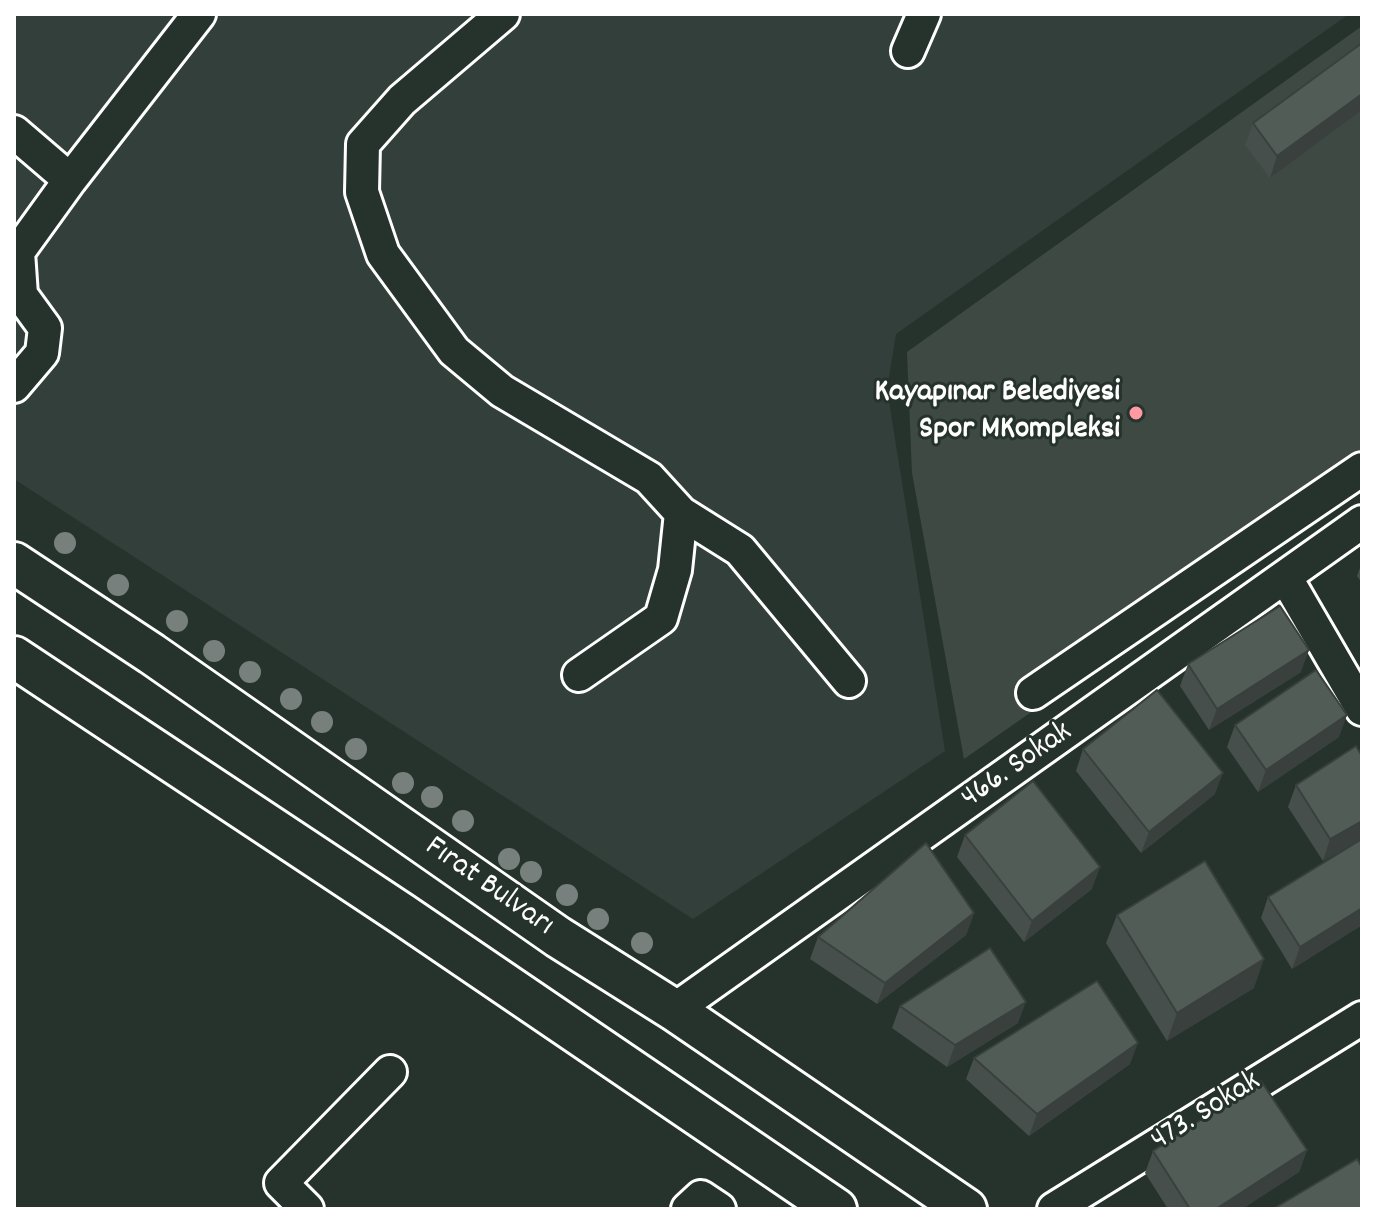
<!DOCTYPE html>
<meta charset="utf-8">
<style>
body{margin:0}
#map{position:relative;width:1376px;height:1223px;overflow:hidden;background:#26332d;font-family:Dekko,sans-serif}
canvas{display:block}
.frame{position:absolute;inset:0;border:16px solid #fff;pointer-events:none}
</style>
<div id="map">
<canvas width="1376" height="1223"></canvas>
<div class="frame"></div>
</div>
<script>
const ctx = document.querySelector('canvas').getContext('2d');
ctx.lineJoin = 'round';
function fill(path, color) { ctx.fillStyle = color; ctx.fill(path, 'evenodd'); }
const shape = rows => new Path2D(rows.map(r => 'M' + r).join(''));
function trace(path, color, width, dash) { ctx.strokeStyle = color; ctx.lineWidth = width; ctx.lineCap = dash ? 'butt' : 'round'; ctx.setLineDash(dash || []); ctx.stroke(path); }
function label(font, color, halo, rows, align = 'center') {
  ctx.font = font + ' Dekko,sans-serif'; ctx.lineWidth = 6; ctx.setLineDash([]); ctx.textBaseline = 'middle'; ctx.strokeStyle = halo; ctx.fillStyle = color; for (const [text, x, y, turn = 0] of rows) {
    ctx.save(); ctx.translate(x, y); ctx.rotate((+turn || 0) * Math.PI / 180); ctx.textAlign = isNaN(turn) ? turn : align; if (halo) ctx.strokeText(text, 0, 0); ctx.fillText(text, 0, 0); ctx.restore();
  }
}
const built = shape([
 [14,14,1349,14,896,334,887,389,945,751,693,919,14,479]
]);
const green = shape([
 [1362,26,1362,481,964,759,912,473,907,352]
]);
const minor = shape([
 [503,14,402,100,363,144,362,192,383,254,454,351,502,391,649,478,681,513,675,570,661,618,579,675],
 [908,51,924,14],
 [14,132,70,180],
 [14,386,42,353,45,328,21,295,18,252,70,180,199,14],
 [681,513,740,550,849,681],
 [1286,578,1362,709],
 [1033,693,1362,469],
 [674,1010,1362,522],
 [307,1209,281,1183,390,1072],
 [688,1209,701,1197,719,1209],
 [1054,1209,1362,1018]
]);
const major = shape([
 [14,563,152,654,558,937,674,1010,966,1209],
 [14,657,402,914,836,1209]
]);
const trees = [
 [65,543],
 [118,585],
 [177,621],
 [214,651],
 [250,672],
 [291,699],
 [322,722],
 [356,749],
 [403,783],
 [432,797],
 [463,821],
 [509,859],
 [531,872],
 [567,895],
 [598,919],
 [642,943]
];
const wall = shape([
 [1362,43,1362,110,1270,178,1245,145,1253,123],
 [1362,562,1362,583,1357,576],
 [1188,664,1301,672,1209,730,1180,686],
 [1235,725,1339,737,1258,792,1227,747],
 [1356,746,1362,756,1362,925,1292,969,1261,918,1268,897,1362,839,1323,861,1288,807,1296,785],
 [1083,749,1215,794,1141,853,1076,771],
 [965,835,1092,889,1024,942,957,857],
 [974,913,966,935,877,1004,810,959,818,937],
 [1117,915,1254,988,1167,1041,1106,943],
 [900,1006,1018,1023,947,1067,892,1028],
 [974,1058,1130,1064,1029,1136,966,1079],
 [1307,1150,1299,1172,1242,1209,1168,1209,1145,1173,1153,1151]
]);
const shadedWall = shape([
 [1362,94,1362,110,1270,178,1277,156],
 [1309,650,1301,672,1209,730,1217,709],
 [1347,715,1339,737,1258,792,1266,770],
 [1223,773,1215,794,1141,853,1149,832],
 [1362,821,1362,839,1323,861,1330,839],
 [1100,867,1092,889,1024,942,1032,921],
 [1362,908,1362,925,1292,969,1300,947],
 [974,913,966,935,877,1004,885,983],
 [1264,959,1254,988,1167,1041,1177,1013],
 [1026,1002,1018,1023,947,1067,955,1045],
 [1138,1043,1130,1064,1029,1136,1037,1114],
 [1307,1150,1299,1172,1242,1209,1216,1209]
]);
const building = shape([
 [1362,43,1362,94,1277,156,1253,123,1362,43],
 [1280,606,1309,650,1217,709,1188,664,1280,606],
 [1316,670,1347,715,1266,770,1235,725,1316,670],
 [1157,690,1223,773,1149,832,1083,749,1157,690],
 [1356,746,1362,756,1362,821,1330,839,1296,785,1356,746],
 [1033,781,1100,867,1032,921,965,835,1033,781],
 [1362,839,1362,908,1300,947,1268,897,1362,839],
 [926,843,974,913,885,983,818,937,926,843],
 [1205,861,1264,959,1177,1013,1117,915,1205,861],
 [990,948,1026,1002,955,1045,900,1006,990,948],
 [1097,981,1138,1043,1037,1114,974,1058,1097,981],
 [1261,1081,1307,1150,1216,1209,1190,1209,1153,1151,1261,1081],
 [1357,1159,1362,1167,1362,1209,1273,1209,1357,1159]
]);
const markers = [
 [1136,413,8,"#ff9aa2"]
];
const poiNames = [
 ["Kayapınar Belediyesi",1120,395],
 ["Spor MKompleksi",1120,432]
];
const streetNames = [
 ["466. Sokak",1018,767,-35],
 ["Fırat Bulvarı",488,888,35],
 ["473. Sokak",1207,1113,-32]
];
fill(built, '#333f3a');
fill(green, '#3e4944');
trace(minor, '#fff', 38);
trace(major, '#fff', 46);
trace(minor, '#26332d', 32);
trace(major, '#26332d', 40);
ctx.fillStyle = '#78807d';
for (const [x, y] of trees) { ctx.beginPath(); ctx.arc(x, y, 11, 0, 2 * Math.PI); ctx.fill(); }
fill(wall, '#464f4b');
fill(shadedWall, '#39403d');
fill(building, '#515c57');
trace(building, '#39403d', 2);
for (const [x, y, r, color] of markers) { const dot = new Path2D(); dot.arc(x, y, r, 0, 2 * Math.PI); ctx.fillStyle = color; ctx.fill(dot); trace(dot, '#26332d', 3); }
label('bold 32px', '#fff', '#26332d', poiNames, 'right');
label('32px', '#fff', '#26332d', streetNames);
</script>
